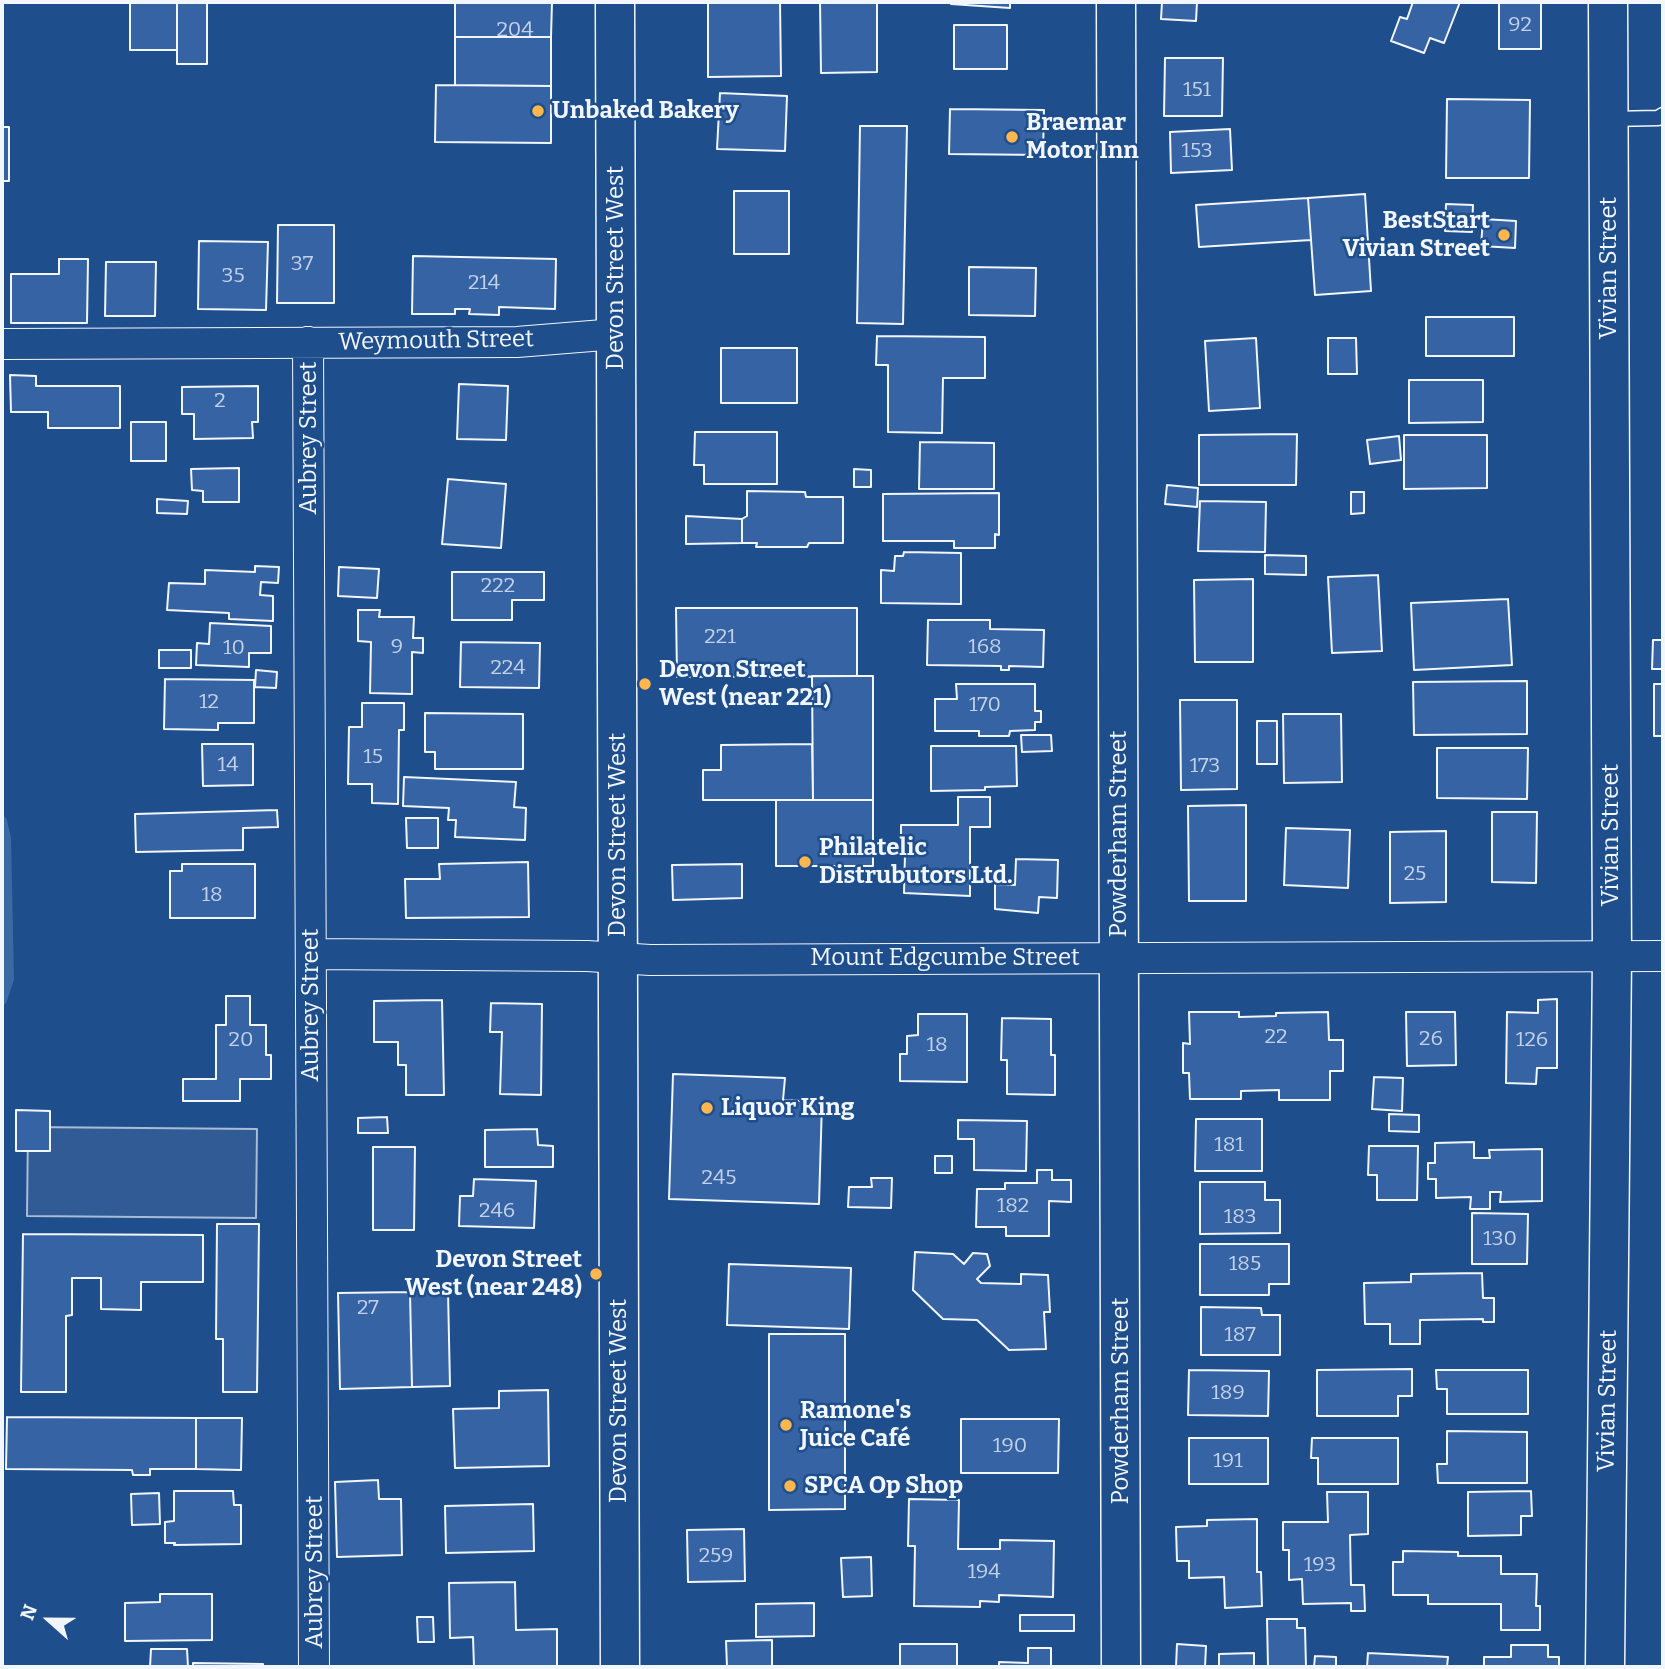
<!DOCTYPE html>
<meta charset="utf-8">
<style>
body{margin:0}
#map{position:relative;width:1665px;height:1669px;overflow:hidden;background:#1f4e8c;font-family:Bitter,serif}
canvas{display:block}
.frame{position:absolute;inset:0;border:4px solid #f2f6ff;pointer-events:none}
.north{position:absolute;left:14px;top:1585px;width:70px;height:70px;-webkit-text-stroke:5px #1f4e8c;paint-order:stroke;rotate:291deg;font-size:19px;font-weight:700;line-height:28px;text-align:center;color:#f2f6ff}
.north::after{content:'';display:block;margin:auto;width:24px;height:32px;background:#f2f6ff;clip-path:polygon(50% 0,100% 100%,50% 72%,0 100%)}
</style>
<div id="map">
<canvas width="1665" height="1669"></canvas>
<div class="frame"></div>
<div class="north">N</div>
</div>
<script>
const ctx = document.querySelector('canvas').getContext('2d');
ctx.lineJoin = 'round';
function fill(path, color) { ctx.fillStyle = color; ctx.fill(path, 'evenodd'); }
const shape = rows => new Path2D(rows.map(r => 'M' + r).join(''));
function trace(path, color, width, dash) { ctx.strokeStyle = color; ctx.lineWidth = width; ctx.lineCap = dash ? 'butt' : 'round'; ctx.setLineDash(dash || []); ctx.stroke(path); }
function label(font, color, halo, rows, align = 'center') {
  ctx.font = font + ' Bitter,serif'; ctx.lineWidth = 5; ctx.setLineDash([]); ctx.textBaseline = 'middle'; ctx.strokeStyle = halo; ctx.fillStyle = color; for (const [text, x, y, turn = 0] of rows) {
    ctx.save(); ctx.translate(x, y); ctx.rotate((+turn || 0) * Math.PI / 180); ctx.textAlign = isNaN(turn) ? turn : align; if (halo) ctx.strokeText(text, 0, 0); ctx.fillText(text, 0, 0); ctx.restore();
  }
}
const parking = shape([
 [28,1127,257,1129,256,1218,27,1216,28,1127]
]);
const stream = shape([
 [2,821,6,838,9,979,2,1000]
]);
const building = shape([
 [130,2,177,2,177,50,130,50,130,2],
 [177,2,207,2,207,64,177,64,177,2],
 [455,2,552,2,551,37,455,37,455,2],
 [708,2,780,2,781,76,708,77,708,2],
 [820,2,877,2,877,72,821,73,820,2],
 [951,2,1010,2,1010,8,951,4,951,2],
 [1162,2,1197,2,1196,21,1161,19,1162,2],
 [1413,2,1460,2,1444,43,1430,38,1424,53,1391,41,1400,17,1407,19,1413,2],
 [1499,2,1541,2,1541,49,1499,49,1499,2],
 [954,25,1007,25,1007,69,954,69,954,25],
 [455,37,551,37,551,86,455,85,455,37],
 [1165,58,1223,58,1222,116,1164,116,1165,58],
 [436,85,551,86,551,143,435,142,436,85],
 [720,93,787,96,785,151,717,149,720,93],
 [1447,99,1530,100,1529,178,1446,178,1447,99],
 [950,109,1044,110,1043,155,949,154,950,109],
 [860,126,907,126,903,324,857,323,860,126],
 [2,127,9,127,9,181,2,181,2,127],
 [1230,129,1232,170,1171,173,1170,132,1230,129],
 [734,191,789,191,789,254,734,254,734,191],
 [1365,194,1371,291,1315,295,1308,198,1365,194],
 [1308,198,1311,240,1199,247,1196,205,1308,198],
 [1446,204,1473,205,1472,232,1445,231,1446,204],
 [1483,219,1516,221,1515,248,1481,246,1483,219],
 [278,225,334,225,334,303,277,303,278,225],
 [199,241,268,242,266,310,198,309,199,241],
 [413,256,556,259,555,309,499,307,499,315,469,314,470,309,455,309,455,314,412,314,413,256],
 [59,259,88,259,87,323,11,323,11,274,59,274,59,259],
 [106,262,156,262,155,316,105,316,106,262],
 [969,267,1036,268,1035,316,969,315,969,267],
 [1426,317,1514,317,1514,356,1426,356,1426,317],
 [877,336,985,337,985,378,943,378,942,433,888,432,888,365,876,365,877,336],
 [1256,338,1260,408,1209,411,1205,341,1256,338],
 [1328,338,1356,338,1357,374,1328,374,1328,338],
 [721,348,797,348,797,403,721,403,721,348],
 [10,375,36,376,36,386,120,386,120,428,48,428,48,412,11,412,10,375],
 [1409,380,1483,380,1483,422,1409,423,1409,380],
 [459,384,508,386,506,440,457,439,459,384],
 [258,386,258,422,252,422,253,438,194,439,194,414,182,414,182,387,258,386],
 [131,422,166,422,166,461,131,461,131,422],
 [695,432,777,432,777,484,704,484,704,465,694,465,695,432],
 [1297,434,1296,485,1199,485,1199,435,1297,434],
 [1404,435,1487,435,1487,488,1404,489,1404,435],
 [1399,436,1401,460,1370,464,1367,440,1399,436],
 [920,442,994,443,994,489,919,489,920,442],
 [239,468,239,502,203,502,203,491,192,490,191,469,239,468],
 [854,469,871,470,871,487,854,487,854,469],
 [448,479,506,484,501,548,442,544,448,479],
 [1167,485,1198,488,1197,507,1165,504,1167,485],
 [747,491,805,492,806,497,843,497,843,543,809,543,807,547,756,547,757,543,742,543,742,519,747,516,747,491],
 [1351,492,1364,492,1364,513,1351,514,1351,492],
 [999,493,999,535,995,534,995,548,954,548,954,541,883,541,883,494,999,493],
 [157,499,188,501,187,514,157,513,157,499],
 [1200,501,1266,502,1265,552,1198,551,1200,501],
 [686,516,742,519,742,543,686,544,686,516],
 [904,552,961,553,961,604,881,603,881,570,894,571,895,556,903,556,904,552],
 [1265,555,1306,556,1306,575,1265,574,1265,555],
 [255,566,279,567,278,583,261,582,260,595,273,596,273,621,229,619,229,613,167,610,169,583,205,584,205,570,255,572,255,566],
 [339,567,379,569,377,598,338,596,339,567],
 [452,572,544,572,544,600,512,600,512,620,452,620,452,572],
 [1378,575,1382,651,1332,653,1328,577,1378,575],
 [1253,579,1253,662,1195,662,1194,580,1253,579],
 [1508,599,1512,665,1414,670,1411,603,1508,599],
 [676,608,857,608,857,676,677,677,676,608],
 [358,610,380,610,379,617,414,617,413,638,423,638,423,653,412,652,412,694,370,693,371,642,358,641,358,610],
 [928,620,990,620,990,629,1044,630,1043,667,1009,666,1009,670,1001,670,1001,666,927,665,928,620],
 [210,623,271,626,271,653,249,653,249,667,196,665,197,643,209,644,210,623],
 [1653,640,1663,640,1663,669,1652,669,1653,640],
 [461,642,540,643,539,688,460,687,461,642],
 [159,650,191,650,191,668,159,668,159,650],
 [256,670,277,672,276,688,255,687,256,670],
 [812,676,873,676,873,800,813,800,812,676],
 [165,679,254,680,254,723,218,723,218,730,164,729,165,679],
 [1527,681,1527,734,1414,735,1413,682,1527,681],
 [956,684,1035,684,1035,711,1041,711,1041,722,1035,722,1035,730,1010,731,1009,736,979,736,979,731,935,731,935,699,957,699,956,684],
 [1654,684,1663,684,1663,736,1654,736,1654,684],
 [1180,700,1237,700,1237,789,1181,790,1180,700],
 [362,703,404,703,404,730,399,730,398,804,372,803,372,784,348,784,349,727,362,727,362,703],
 [425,713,523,714,523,769,435,769,435,752,425,752,425,713],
 [1283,714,1341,714,1342,782,1284,783,1283,714],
 [1257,721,1277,721,1277,764,1257,764,1257,721],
 [1021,735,1051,735,1052,751,1022,752,1021,735],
 [202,744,253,744,253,785,203,786,202,744],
 [812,744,813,800,703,800,703,770,721,770,721,745,812,744],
 [931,746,1016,746,1017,786,985,787,985,790,931,791,931,746],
 [1437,748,1528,748,1527,799,1437,798,1437,748],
 [404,777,516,782,514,807,526,808,525,840,455,837,456,820,448,820,449,808,403,806,404,777],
 [958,797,990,797,990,827,970,827,970,896,904,893,905,853,901,852,901,825,958,825,958,797],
 [776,800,873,800,873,866,776,866,776,800],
 [1246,805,1246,901,1189,901,1188,806,1246,805],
 [277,810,278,827,243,828,243,850,136,852,135,814,277,810],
 [1492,812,1537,812,1536,883,1492,882,1492,812],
 [406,818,438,818,438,848,407,848,406,818],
 [1286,828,1350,830,1348,888,1284,885,1286,828],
 [1446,831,1446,902,1390,903,1390,832,1446,831],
 [1016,859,1058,860,1057,898,1039,897,1038,913,995,909,995,884,1015,885,1016,859],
 [528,862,529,917,406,918,405,879,440,879,439,864,528,862],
 [182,864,255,864,255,918,170,918,170,871,182,871,182,864],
 [742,864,742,898,673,900,672,865,742,864],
 [226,996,250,996,250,1025,266,1025,266,1055,271,1055,271,1079,240,1079,240,1101,183,1101,183,1079,216,1079,216,1025,226,1025,226,996],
 [1557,999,1557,1068,1537,1068,1536,1084,1506,1083,1507,1012,1538,1013,1538,1000,1557,999],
 [442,1000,444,1095,406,1095,406,1065,398,1065,398,1042,374,1042,374,1001,442,1000],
 [491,1003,542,1004,541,1095,500,1094,502,1032,490,1032,491,1003],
 [1189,1012,1239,1012,1239,1017,1276,1016,1276,1013,1328,1012,1329,1040,1343,1040,1343,1071,1330,1071,1330,1100,1279,1100,1279,1090,1241,1091,1241,1099,1190,1099,1189,1073,1183,1073,1183,1043,1190,1044,1189,1012],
 [1406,1012,1455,1012,1456,1065,1407,1066,1406,1012],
 [918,1014,967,1014,967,1082,900,1081,900,1054,907,1054,907,1036,918,1035,918,1014],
 [1002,1018,1051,1019,1051,1055,1055,1055,1055,1095,1007,1094,1007,1060,1001,1060,1002,1018],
 [673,1074,785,1078,783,1100,822,1102,819,1204,669,1199,673,1074],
 [1374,1077,1403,1078,1402,1111,1372,1109,1374,1077],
 [16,1110,50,1111,50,1151,16,1151,16,1110],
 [1389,1114,1419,1115,1419,1132,1389,1131,1389,1114],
 [387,1117,388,1133,358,1133,358,1118,387,1117],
 [1196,1119,1262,1119,1262,1171,1195,1171,1196,1119],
 [958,1120,1027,1121,1026,1171,974,1170,974,1139,958,1139,958,1120],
 [537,1129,538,1145,553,1146,553,1167,485,1167,485,1130,537,1129],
 [1474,1142,1474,1158,1490,1158,1489,1150,1542,1149,1542,1201,1500,1202,1501,1192,1490,1192,1490,1209,1470,1209,1471,1197,1436,1198,1436,1179,1428,1179,1428,1163,1435,1163,1435,1143,1474,1142],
 [1369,1146,1418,1146,1417,1200,1377,1200,1377,1175,1368,1175,1369,1146],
 [373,1147,415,1147,414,1230,373,1230,373,1147],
 [935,1156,952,1156,952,1173,935,1173,935,1156],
 [1037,1170,1052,1170,1052,1180,1071,1180,1071,1202,1049,1201,1049,1236,1006,1236,1006,1227,976,1227,977,1189,1005,1189,1005,1183,1037,1183,1037,1170],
 [871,1178,892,1178,891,1208,848,1207,849,1187,872,1187,871,1178],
 [474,1179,536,1181,534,1228,459,1226,460,1196,473,1196,474,1179],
 [1200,1182,1265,1182,1265,1200,1280,1200,1280,1233,1200,1234,1200,1182],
 [1472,1213,1528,1214,1527,1264,1472,1264,1472,1213],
 [217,1224,259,1224,257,1392,223,1392,223,1339,216,1339,217,1224],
 [23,1234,203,1235,203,1282,141,1282,141,1310,101,1309,101,1278,72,1278,72,1315,66,1316,66,1392,21,1392,23,1234],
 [1200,1244,1289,1244,1289,1284,1269,1284,1269,1295,1200,1295,1200,1244],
 [915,1252,953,1254,964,1264,973,1253,987,1254,990,1266,977,1279,981,1283,1021,1284,1021,1274,1048,1275,1050,1312,1044,1312,1046,1349,1009,1350,977,1320,943,1319,913,1290,915,1252],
 [729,1264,851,1268,849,1329,727,1325,729,1264],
 [1482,1273,1483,1298,1494,1298,1494,1322,1483,1322,1483,1319,1420,1320,1420,1344,1390,1344,1390,1324,1365,1324,1364,1283,1411,1282,1411,1274,1482,1273],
 [448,1291,450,1386,412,1387,410,1292,448,1291],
 [410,1292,412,1387,340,1389,338,1293,410,1292],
 [1201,1307,1261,1308,1262,1315,1280,1315,1280,1355,1201,1355,1201,1307],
 [769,1334,845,1334,845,1509,769,1510,769,1334],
 [1412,1369,1412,1396,1398,1396,1398,1416,1317,1416,1317,1370,1412,1369],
 [1189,1370,1269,1371,1268,1416,1188,1415,1189,1370],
 [1436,1370,1528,1370,1528,1414,1447,1414,1447,1389,1437,1389,1436,1370],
 [548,1390,549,1466,455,1468,453,1409,499,1408,499,1391,548,1390],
 [7,1417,196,1418,196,1469,150,1469,150,1475,133,1475,132,1470,6,1469,7,1417],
 [196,1418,242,1418,241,1470,196,1469,196,1418],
 [961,1419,1059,1419,1058,1473,961,1473,961,1419],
 [1447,1431,1527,1432,1527,1483,1438,1483,1437,1464,1447,1464,1447,1431],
 [1189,1438,1268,1438,1268,1484,1189,1484,1189,1438],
 [1312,1438,1398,1438,1398,1484,1318,1484,1318,1458,1311,1458,1312,1438],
 [378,1480,379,1499,401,1499,402,1555,337,1557,335,1482,378,1480],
 [174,1491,233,1491,234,1505,241,1505,241,1544,174,1545,175,1543,165,1543,165,1522,174,1521,174,1491],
 [1531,1491,1532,1516,1521,1516,1521,1535,1468,1536,1468,1492,1531,1491],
 [1327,1492,1368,1492,1368,1534,1350,1535,1351,1585,1364,1585,1365,1611,1351,1611,1351,1603,1303,1604,1302,1579,1289,1580,1289,1550,1283,1550,1283,1522,1328,1522,1327,1492],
 [159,1493,160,1524,132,1525,131,1494,159,1493],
 [909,1499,959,1500,958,1549,1000,1549,1000,1540,1054,1541,1053,1597,999,1595,999,1602,980,1601,980,1607,914,1606,915,1546,908,1546,909,1499],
 [533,1504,534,1551,446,1553,445,1506,533,1504],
 [1257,1519,1257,1572,1261,1572,1262,1606,1225,1608,1224,1577,1189,1578,1189,1561,1177,1561,1176,1527,1207,1526,1207,1520,1257,1519],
 [744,1529,745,1581,688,1582,687,1530,744,1529],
 [1403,1551,1458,1552,1458,1556,1501,1556,1501,1574,1537,1574,1536,1606,1540,1606,1540,1630,1501,1630,1501,1604,1428,1604,1428,1595,1393,1595,1393,1562,1403,1562,1403,1551],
 [871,1557,872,1596,843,1597,841,1558,871,1557],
 [515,1582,516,1630,557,1629,557,1667,450,1667,474,1667,473,1637,450,1638,449,1583,515,1582],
 [160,1594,212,1594,212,1640,125,1641,125,1603,160,1602,160,1594],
 [814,1603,814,1636,756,1637,756,1604,814,1603],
 [1020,1615,1074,1615,1074,1631,1020,1631,1020,1615],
 [417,1617,433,1617,434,1642,418,1642,417,1617],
 [1267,1619,1297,1619,1297,1628,1305,1628,1306,1667,1268,1667,1267,1619],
 [772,1640,772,1667,727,1667,726,1641,772,1640],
 [900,1644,957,1644,957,1667,900,1667,900,1644],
 [1177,1644,1206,1646,1205,1667,1176,1667,1177,1644],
 [1511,1645,1548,1645,1548,1657,1559,1657,1559,1667,1484,1667,1484,1657,1511,1657,1511,1645],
 [1028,1648,1051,1648,1051,1667,999,1667,999,1662,1028,1663,1028,1648],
 [151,1649,187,1649,188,1667,150,1667,151,1649],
 [1254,1653,1254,1667,1219,1667,1219,1654,1254,1653],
 [1368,1653,1448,1657,1447,1667,1367,1667,1368,1653],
 [1315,1656,1336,1657,1336,1667,1314,1667,1315,1656],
 [193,1663,263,1664,263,1667,193,1667,193,1663]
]);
const lane = shape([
 [1610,119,1658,118,1663,115]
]);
const street = shape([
 [308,342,314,1667],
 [4,344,517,342,616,334],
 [311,954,587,956,650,960,1663,956]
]);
const secondary = shape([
 [615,2,620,1667]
]);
const primary = shape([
 [1116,2,1121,1667],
 [1605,1667,1612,956,1608,2]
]);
const markers = [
 [538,111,7,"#ffb74d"],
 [1012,137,7,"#ffb74d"],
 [1504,235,7,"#ffb74d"],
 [645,684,7,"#ffb74d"],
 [805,862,7,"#ffb74d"],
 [707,1108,7,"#ffb74d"],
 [596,1274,7,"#ffb74d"],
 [786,1425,7,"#ffb74d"],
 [790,1486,7,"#ffb74d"]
];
const numberNames = [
 ["92",1520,25],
 ["204",515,30],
 ["151",1197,90],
 ["153",1197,151],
 ["37",302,264],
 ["35",233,276],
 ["214",484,283],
 ["2",220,401],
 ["222",498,586],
 ["221",720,637],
 ["9",397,647],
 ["168",985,647],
 ["10",234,648],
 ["224",508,668],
 ["12",209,702],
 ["170",985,705],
 ["15",373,757],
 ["14",228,765],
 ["173",1205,766],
 ["25",1415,874],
 ["18",212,895],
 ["22",1276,1037],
 ["26",1431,1039],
 ["20",241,1040],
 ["126",1532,1040],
 ["18",937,1045],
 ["181",1229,1145],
 ["245",719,1178],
 ["182",1013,1206],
 ["246",497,1211],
 ["183",1240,1217],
 ["130",1500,1239],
 ["185",1245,1264],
 ["27",368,1308],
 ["187",1240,1335],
 ["189",1228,1393],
 ["190",1010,1446],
 ["191",1228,1461],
 ["259",716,1556],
 ["193",1320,1565],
 ["194",984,1572]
];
const poiNames = [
 ["Unbaked Bakery",552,111],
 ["Braemar",1026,123],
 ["Motor Inn",1026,151],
 ["BestStart",1490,221,"right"],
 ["Vivian Street",1490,249,"right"],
 ["Devon Street",659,670],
 ["West (near 221)",659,698],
 ["Philatelic",819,848],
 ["Distrubutors Ltd.",819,876],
 ["Liquor King",721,1108],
 ["Devon Street",582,1260,"right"],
 ["West (near 248)",582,1288,"right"],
 ["Ramone's",800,1411],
 ["Juice Café",800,1439],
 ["SPCA Op Shop",804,1486]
];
const streetNames = [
 ["Devon Street West",616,268,-90],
 ["Vivian Street",1609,268,-90],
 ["Weymouth Street",436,341,-1],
 ["Aubrey Street",309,438,-90],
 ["Powderham Street",1119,834,-90],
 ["Devon Street West",618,835,-90],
 ["Vivian Street",1611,835,-90],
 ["Mount Edgcumbe Street",945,958],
 ["Aubrey Street",311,1005,-90],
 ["Devon Street West",619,1401,-90],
 ["Powderham Street",1121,1401,-90],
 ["Vivian Street",1608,1401,-89],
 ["Aubrey Street",315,1572,-90]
];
fill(parking, '#305b95');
trace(parking, '#a8bbd7', 2);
trace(stream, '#3b69a3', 10);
fill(building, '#3563a3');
trace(building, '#f2f6ff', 2);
trace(lane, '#f2f6ff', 17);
trace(street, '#f2f6ff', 32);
trace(secondary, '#f2f6ff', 41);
trace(primary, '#f2f6ff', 41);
trace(lane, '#1f4e8c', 14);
trace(street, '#1f4e8c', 30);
trace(secondary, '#1f4e8c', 38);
trace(primary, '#1f4e8c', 38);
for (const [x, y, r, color] of markers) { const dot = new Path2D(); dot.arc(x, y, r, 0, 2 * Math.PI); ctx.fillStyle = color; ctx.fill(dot); trace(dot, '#1f4e8c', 2.5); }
label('21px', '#c3d1e8', null, numberNames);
label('bold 24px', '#f2f6ff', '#1f4e8c', poiNames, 'left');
label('24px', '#f2f6ff', '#1f4e8c', streetNames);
</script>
